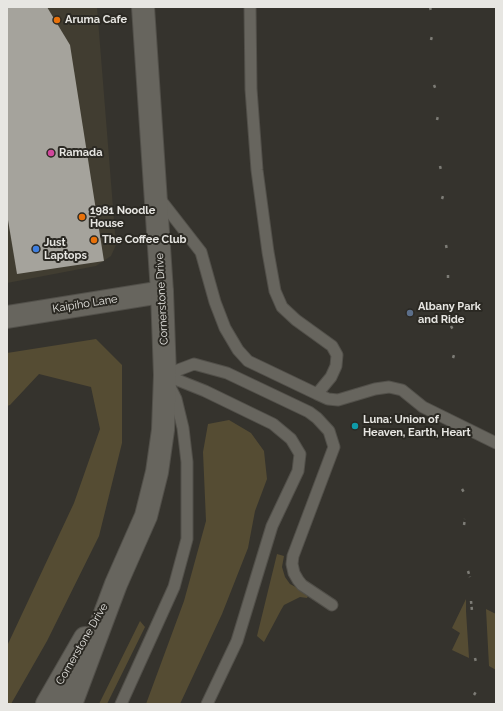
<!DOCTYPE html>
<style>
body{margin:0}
#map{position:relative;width:503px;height:711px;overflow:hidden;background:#35332d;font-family:Raleway,sans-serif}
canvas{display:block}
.frame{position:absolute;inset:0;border:8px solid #e7e6e2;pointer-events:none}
</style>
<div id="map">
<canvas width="503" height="711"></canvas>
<div class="frame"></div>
</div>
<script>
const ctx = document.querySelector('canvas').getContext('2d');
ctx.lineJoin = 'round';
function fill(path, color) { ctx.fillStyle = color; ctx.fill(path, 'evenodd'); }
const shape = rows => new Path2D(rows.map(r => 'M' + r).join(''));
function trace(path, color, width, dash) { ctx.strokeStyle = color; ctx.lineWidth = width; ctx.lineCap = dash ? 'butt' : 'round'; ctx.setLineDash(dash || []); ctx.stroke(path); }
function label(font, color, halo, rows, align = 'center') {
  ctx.font = font + ' Raleway,sans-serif'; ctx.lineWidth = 4; ctx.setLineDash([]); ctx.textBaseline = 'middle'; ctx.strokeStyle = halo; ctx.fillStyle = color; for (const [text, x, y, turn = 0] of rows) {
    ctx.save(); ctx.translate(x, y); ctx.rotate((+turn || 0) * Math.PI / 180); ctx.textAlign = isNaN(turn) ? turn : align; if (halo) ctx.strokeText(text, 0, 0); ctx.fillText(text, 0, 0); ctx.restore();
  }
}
const built = shape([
 [7,7,97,7,116,245,111,256,96,266,7,283]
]);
const green = shape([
 [96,339,122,365,122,443,99,536,47,641,11,704,7,704,7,646,74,503,100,429,91,387,39,374,10,405,7,406,7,353],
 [229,420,251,433,264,451,267,479,255,511,248,548,222,614,180,704,146,704,184,601,206,521,203,452,208,424],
 [277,554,284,556,282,567,285,577,290,584,309,594,307,598,300,597,284,605,281,610,264,642,257,636],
 [466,599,466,611,469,658,452,650,460,633,452,628],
 [486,609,496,614,496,670,489,666],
 [140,621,145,627,107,704,99,704]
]);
const building = shape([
 [7,7,47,7,70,45,104,261,17,274,7,214]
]);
const path = shape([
 [430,7,431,11],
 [431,40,432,36],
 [434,85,436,90],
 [437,120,438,116],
 [440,166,441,170],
 [442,199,443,196],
 [446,245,447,250],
 [448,275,448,279],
 [451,326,453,330],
 [453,358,454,355],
 [462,489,465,494],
 [464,525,465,519],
 [468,571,470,577],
 [471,601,472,611],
 [475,658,476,662],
 [474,695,477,690]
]);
const service = shape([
 [159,198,201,252,215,302,225,328,238,350,248,361,317,394,331,377,336,366,337,355,332,346,296,320,282,307,275,291,268,252,257,170,251,89,250,7],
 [165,375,205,391,273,424,291,439,300,454,298,471,272,526,237,641,207,704],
 [165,375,194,364,227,373,309,412,317,418,329,431,334,447,293,556,292,564,294,573,298,580,302,585,332,605],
 [317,394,328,399,338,400,375,389,389,387,402,390,423,407,496,443],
 [121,704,174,587,187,539,187,462,183,428,176,399,169,385]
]);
const minor = shape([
 [7,317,162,292]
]);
const tertiary = shape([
 [47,704,85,638],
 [71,704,116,584,146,516,157,472,163,430,165,375,162,292,143,7]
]);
const markers = [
 [57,20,4,"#e8710a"],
 [51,153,4,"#d1479c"],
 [82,217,4,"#e8710a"],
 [94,240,4,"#e8710a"],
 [36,249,4,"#3f7fe0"],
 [410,313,4,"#5c6f8a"],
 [355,426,4,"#0f9aa8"]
];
const poiNames = [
 ["Aruma Cafe",65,20],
 ["Ramada",59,153],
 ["1981 Noodle",90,211],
 ["House",90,224],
 ["The Coffee Club",102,240],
 ["Just",44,243],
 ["Laptops",44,256],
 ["Albany Park",418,307],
 ["and Ride",418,320],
 ["Luna: Union of",363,420],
 ["Heaven, Earth, Heart",363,433]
];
const streetNames = [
 ["Cornerstone Drive",162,299,-93],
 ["Kaipiho Lane",85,304,-9],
 ["Cornerstone Drive",82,644,-60]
];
fill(built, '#413d31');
fill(green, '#554c33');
fill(building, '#a5a39c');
trace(service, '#52504a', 13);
trace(minor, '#52504a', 24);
trace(tertiary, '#52504a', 24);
trace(path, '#7d7c76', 2.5, [3, 3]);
trace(service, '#67655e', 11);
trace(minor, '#67655e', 22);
trace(tertiary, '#67655e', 22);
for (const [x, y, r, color] of markers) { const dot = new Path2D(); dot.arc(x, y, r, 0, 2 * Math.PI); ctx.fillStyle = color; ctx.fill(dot); trace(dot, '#2b2923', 1.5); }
label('bold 11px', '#e7e6e2', '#2b2923', poiNames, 'left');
label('11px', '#e7e6e2', '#2b2923', streetNames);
</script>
